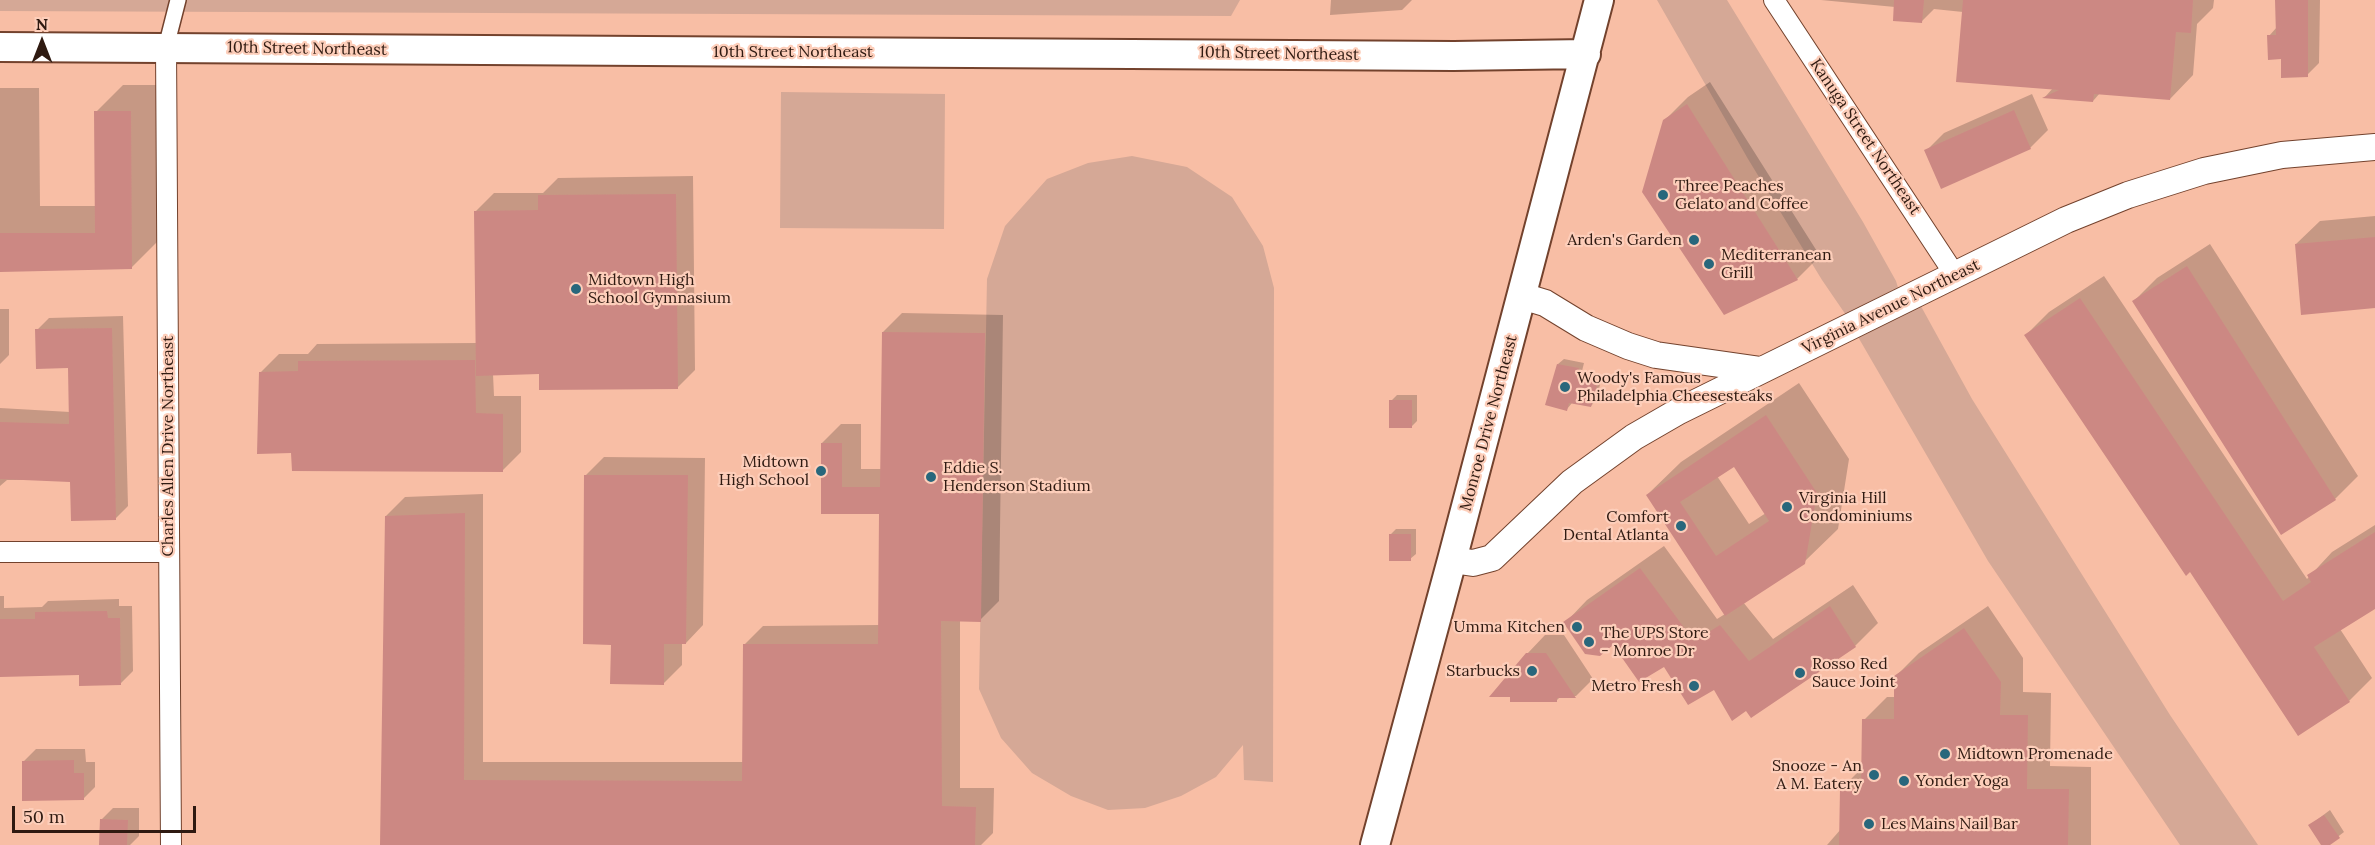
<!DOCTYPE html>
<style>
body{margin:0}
#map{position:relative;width:2375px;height:845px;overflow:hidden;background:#f8bea5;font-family:Lora,serif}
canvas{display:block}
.north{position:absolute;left:12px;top:12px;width:60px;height:60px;-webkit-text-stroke:4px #fdceba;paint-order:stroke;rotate:0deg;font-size:16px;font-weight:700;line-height:24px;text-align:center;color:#2f1a11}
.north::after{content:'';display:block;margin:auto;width:21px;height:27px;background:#2f1a11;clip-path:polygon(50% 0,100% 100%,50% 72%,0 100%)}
.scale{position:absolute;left:12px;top:806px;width:184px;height:27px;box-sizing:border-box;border:3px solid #2f1a11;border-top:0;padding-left:8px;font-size:18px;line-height:21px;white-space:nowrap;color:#2f1a11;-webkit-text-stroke:4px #fdceba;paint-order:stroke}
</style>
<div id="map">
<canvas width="2375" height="845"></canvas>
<div class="north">N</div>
<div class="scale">50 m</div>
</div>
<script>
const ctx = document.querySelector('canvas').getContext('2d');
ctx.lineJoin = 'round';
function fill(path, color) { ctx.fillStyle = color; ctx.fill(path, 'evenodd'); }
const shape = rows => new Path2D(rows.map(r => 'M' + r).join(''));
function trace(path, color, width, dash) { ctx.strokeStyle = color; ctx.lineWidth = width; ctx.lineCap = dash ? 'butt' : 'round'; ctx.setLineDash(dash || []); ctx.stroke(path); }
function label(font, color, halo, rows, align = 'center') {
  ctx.font = font + ' Lora,serif'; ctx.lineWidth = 4.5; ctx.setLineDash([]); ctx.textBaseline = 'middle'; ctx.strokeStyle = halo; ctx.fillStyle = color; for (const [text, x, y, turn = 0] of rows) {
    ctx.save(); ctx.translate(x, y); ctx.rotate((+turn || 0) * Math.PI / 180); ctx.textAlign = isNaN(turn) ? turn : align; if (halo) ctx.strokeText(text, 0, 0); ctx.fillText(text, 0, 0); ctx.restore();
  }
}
const green = shape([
 [0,0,1240,0,1231,16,0,11],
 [1657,0,1727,0,1863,222,1896,281,1899,291,1848,318,1822,280,1748,159],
 [781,92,945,94,944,229,780,228],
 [1132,156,1187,167,1232,197,1263,246,1274,288,1273,782,1244,780,1243,745,1216,777,1181,796,1145,808,1108,810,1071,796,1032,773,1001,738,979,689,987,279,1005,226,1047,179,1088,163],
 [1917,299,1972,399,2170,715,2258,845,2180,845,1988,561,1854,330]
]);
const shadow = shape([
 [1331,0,1412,0,1402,10,1330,15],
 [1821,0,2214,0,2213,8,2197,24,2193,75,2170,99,2100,93,2093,101,2045,97,2053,88,1963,12,1934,9,1921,22,1895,7],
 [2277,0,2320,0,2319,63,2307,75,2269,36,2277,27],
 [1710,82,1820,256,1797,279,1664,121,1688,97],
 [123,85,158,85,158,241,131,268,0,270,0,88,39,88,40,206,96,206,96,112],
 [2032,94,2048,130,2030,148,1926,151,1944,133],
 [693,176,695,370,677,388,541,373,493,374,494,396,521,396,521,452,503,470,293,451,261,372,279,354,308,354,317,344,477,343,476,211,494,193,543,193,558,178],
 [2375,216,2375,307,2296,244,2320,221],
 [2210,244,2358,476,2335,499,2134,301,2157,278],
 [2104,276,2307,579,2332,552,2375,525,2375,607,2340,629,2372,678,2349,701,2191,570,2026,335,2049,312],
 [0,309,9,309,9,355,0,364],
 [902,313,1003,315,999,601,980,620,960,620,960,788,994,788,993,833,981,845,381,845,386,516,405,497,483,494,483,762,744,762,744,645,763,626,879,625,881,512,823,512,822,443,841,424,861,424,861,469,881,469,883,332],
 [123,316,128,506,116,518,72,480,7,480,0,486,0,408,70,412,70,367,37,330,49,318],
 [1564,359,1584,363,1582,371,1602,377,1596,400,1591,406,1572,403,1567,409,1558,364],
 [1799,383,1849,459,1838,529,1804,562,1743,602,1773,639,1853,585,1878,623,1855,646,1714,688,1565,623,1587,600,1664,546,1717,619,1725,614,1647,495,1681,462],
 [1734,465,1766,513,1749,524,1717,476],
 [1397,395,1417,395,1417,421,1411,427,1391,401],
 [604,457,705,458,703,625,686,643,682,643,682,665,664,683,612,643,586,475],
 [1396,529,1416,529,1416,554,1410,559,1391,534],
 [0,596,4,596,4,608,42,607,48,601,119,599,119,606,132,606,133,671,121,683,80,674,0,676],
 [1988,606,2023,658,2023,692,2051,693,2050,766,2091,767,2091,845,1827,845,1841,829,1841,789,1863,767,1864,720,1887,697,1895,697,1896,676,1919,653],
 [1545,635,1564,635,1593,679,1576,696,1561,696,1556,701,1511,695,1527,654],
 [36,749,85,749,86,762,95,762,95,787,83,799,24,761],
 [113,808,139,808,139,836,130,845,101,845,101,820],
 [2330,810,2344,832,2327,845,2323,845,2310,825]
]);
const building = shape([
 [1894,0,1924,0,1922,23,1893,21],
 [1963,0,2193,0,2191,33,2176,32,2170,100,2094,94,2093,102,2042,98,2059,90,1956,82],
 [2275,0,2308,0,2308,77,2281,78,2281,59,2268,60,2267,35,2276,35],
 [1687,104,1798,280,1724,315,1642,192,1663,120],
 [2014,110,2031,149,1941,189,1924,150],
 [94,111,131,111,132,269,0,272,0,233,95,233],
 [676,194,678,389,539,390,539,374,476,376,474,211,538,210,538,195],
 [2375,237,2375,308,2301,315,2295,244],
 [2187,266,2336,500,2281,535,2132,301],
 [2080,298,2283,601,2311,582,2307,575,2375,532,2375,609,2314,647,2350,702,2298,736,2190,572,2186,576,2024,335],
 [112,328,116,520,71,521,70,482,0,479,0,422,69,424,68,368,36,369,35,329],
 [882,332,985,333,981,622,941,621,942,806,976,807,975,845,380,845,385,516,465,513,464,780,742,781,743,644,878,644,879,514,821,514,821,443,842,443,842,487,880,487],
 [475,360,476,413,503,414,503,472,292,471,291,453,257,454,259,372,298,371,298,361],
 [1557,364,1579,368,1577,376,1598,382,1591,407,1569,403,1567,411,1545,405],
 [1389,400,1412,400,1412,428,1389,428],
 [1766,415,1817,493,1805,564,1725,616,1646,495],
 [1734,467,1769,521,1716,556,1680,502],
 [584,475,688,475,686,644,664,644,664,685,610,684,611,645,583,644],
 [1389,534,1411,534,1411,561,1389,561],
 [1640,568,1694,641,1720,625,1749,661,1830,606,1856,647,1751,718,1746,711,1732,721,1714,690,1688,705,1664,667,1639,682,1613,645,1600,656,1585,654,1563,622],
 [107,611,108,618,120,618,121,685,79,686,79,675,0,677,0,619,35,619,35,612],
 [1964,628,2001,682,2000,715,2028,715,2027,789,2069,789,2068,845,1839,845,1840,789,1861,788,1862,719,1894,719,1894,676],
 [1526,653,1546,653,1576,698,1557,698,1557,702,1510,702,1510,697,1489,697],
 [74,760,74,773,84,773,84,800,22,801,22,761],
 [2324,815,2340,838,2330,845,2321,845,2308,825],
 [100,819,128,820,127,845,99,845]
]);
const pedestrian = shape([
 [166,47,178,0]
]);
const minor = shape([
 [1774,0,1955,275],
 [166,47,171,845],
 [0,552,168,552]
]);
const tertiary = shape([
 [1522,296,1545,303,1586,328,1628,346,1656,355,1761,370],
 [1452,560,1473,563,1492,558,1572,482,1634,437,1679,411,2066,220,2128,195,2204,171,2282,155,2375,147]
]);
const secondary = shape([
 [0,47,1454,56,1586,54],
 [1375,845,1452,560,1599,0]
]);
const markers = [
 [1663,195,6,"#28677c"],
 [1694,240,6,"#28677c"],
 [1709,264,6,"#28677c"],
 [576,289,6,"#28677c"],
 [1565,387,6,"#28677c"],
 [821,471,6,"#28677c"],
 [931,477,6,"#28677c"],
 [1787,507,6,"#28677c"],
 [1681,526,6,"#28677c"],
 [1577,627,6,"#28677c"],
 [1589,642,6,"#28677c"],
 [1532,671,6,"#28677c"],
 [1800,673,6,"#28677c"],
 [1694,686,6,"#28677c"],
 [1945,754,6,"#28677c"],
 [1874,775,6,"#28677c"],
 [1904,781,6,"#28677c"],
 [1869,824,6,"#28677c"]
];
const streetNames = [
 ["10th Street Northeast",307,49,1],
 ["10th Street Northeast",793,52],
 ["10th Street Northeast",1279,54,1],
 ["Kanuga Street Northeast",1865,137,56],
 ["Virginia Avenue Northeast",1891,307,-26],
 ["Monroe Drive Northeast",1489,423,-75],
 ["Charles Allen Drive Northeast",168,446,-90]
];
const poiNames = [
 ["Three Peaches",1675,186],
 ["Gelato and Coffee",1675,204],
 ["Arden's Garden",1682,240,"right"],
 ["Mediterranean",1721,255],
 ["Grill",1721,273],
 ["Midtown High",588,280],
 ["School Gymnasium",588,298],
 ["Woody's Famous",1577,378],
 ["Philadelphia Cheesesteaks",1577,396],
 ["Midtown",809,462,"right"],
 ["High School",809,480,"right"],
 ["Eddie S.",943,468],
 ["Henderson Stadium",943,486],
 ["Virginia Hill",1799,498],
 ["Condominiums",1799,516],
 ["Comfort",1669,517,"right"],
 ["Dental Atlanta",1669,535,"right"],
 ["Umma Kitchen",1565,627,"right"],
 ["The UPS Store",1601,633],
 ["- Monroe Dr",1601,651],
 ["Rosso Red",1812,664],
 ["Sauce Joint",1812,682],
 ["Starbucks",1520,671,"right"],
 ["Metro Fresh",1682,686,"right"],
 ["Midtown Promenade",1957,754],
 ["Snooze - An",1862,766,"right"],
 ["A M. Eatery",1862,784,"right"],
 ["Yonder Yoga",1916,781],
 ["Les Mains Nail Bar",1881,824]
];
fill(green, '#d5a896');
fill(shadow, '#0003');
fill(building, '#cc8883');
trace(pedestrian, '#73422d', 18);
trace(minor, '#73422d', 22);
trace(tertiary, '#73422d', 28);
trace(secondary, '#73422d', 32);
trace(pedestrian, '#fff', 15);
trace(minor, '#fff', 20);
trace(tertiary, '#fff', 26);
trace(secondary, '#fff', 28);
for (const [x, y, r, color] of markers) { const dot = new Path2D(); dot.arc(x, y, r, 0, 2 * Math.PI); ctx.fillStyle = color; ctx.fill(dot); trace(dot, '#fdceba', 2); }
label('16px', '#2f1a11', '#fdceba', streetNames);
label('16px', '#2f1a11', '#fdceba', poiNames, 'left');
</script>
